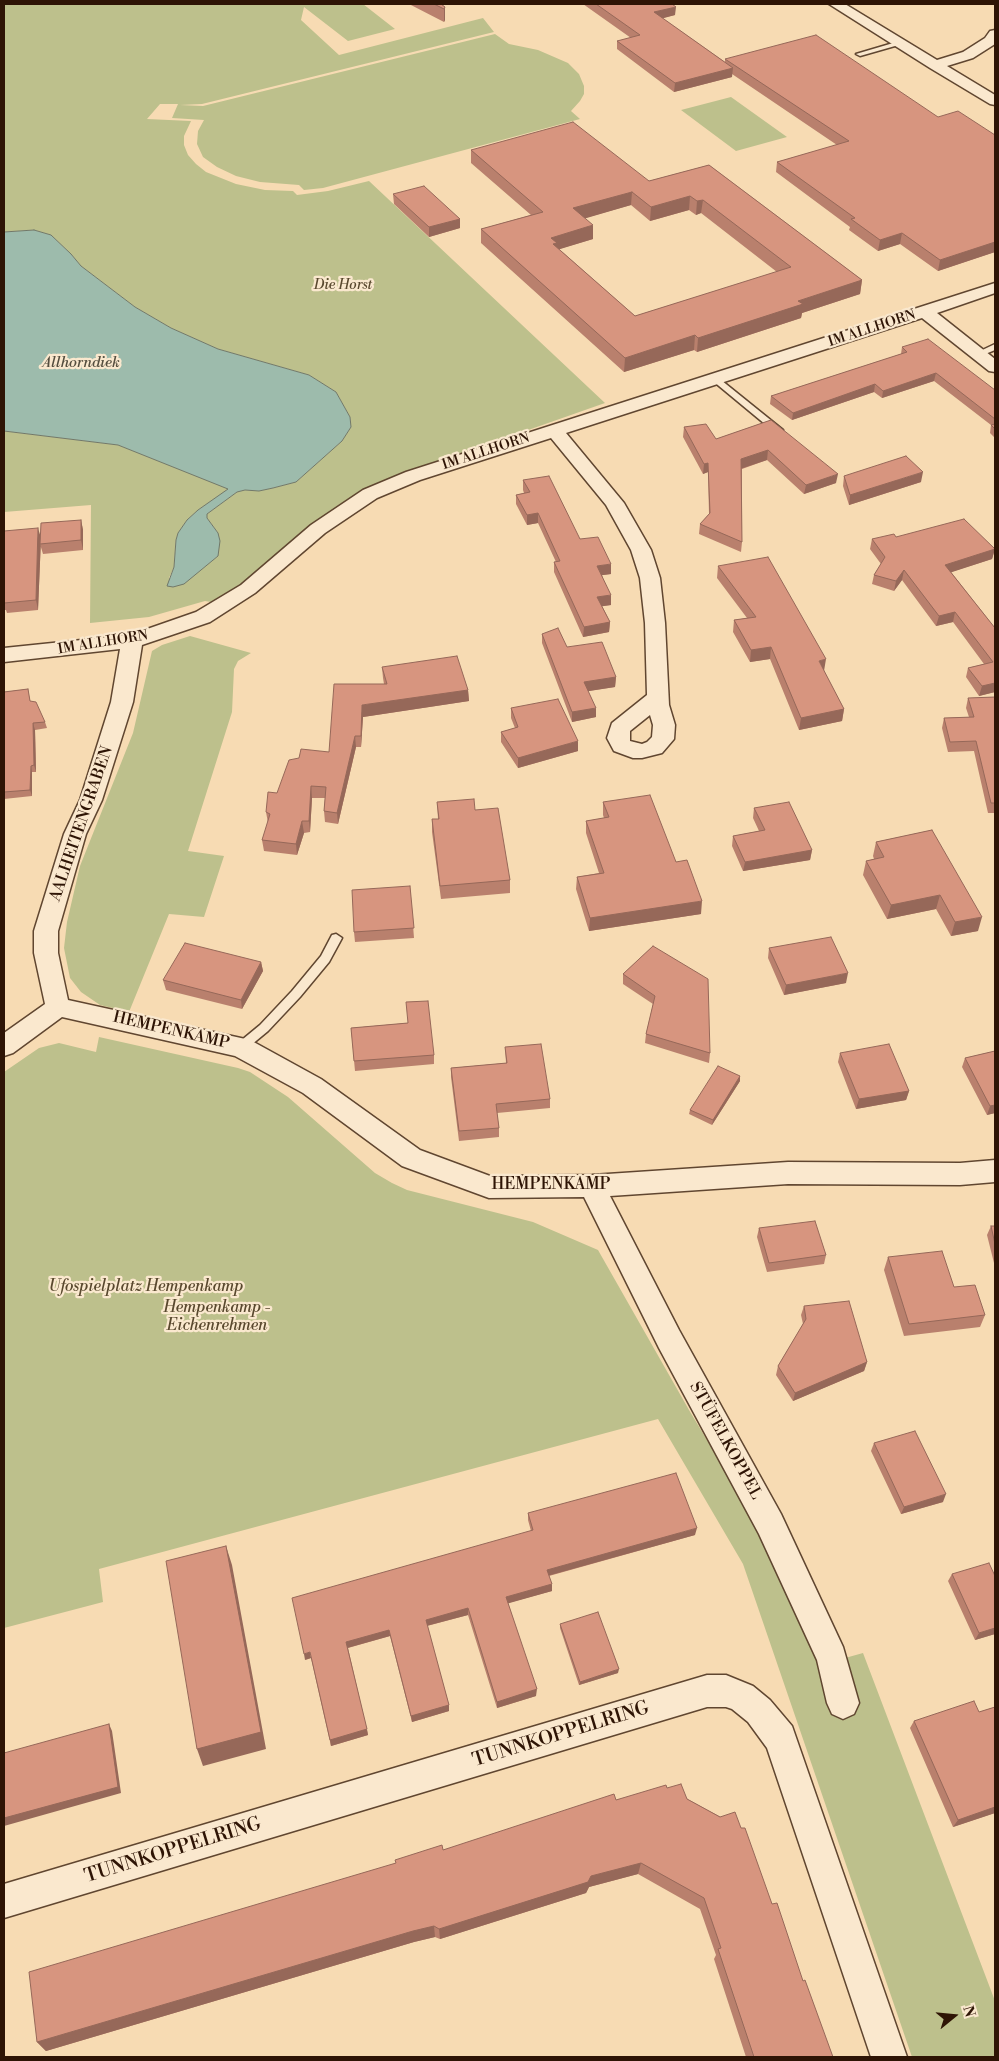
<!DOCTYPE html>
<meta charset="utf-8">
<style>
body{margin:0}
#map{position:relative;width:999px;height:2061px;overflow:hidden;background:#f7dbb3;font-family:"Libre Bodoni",serif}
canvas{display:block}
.frame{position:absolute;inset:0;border:5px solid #2e1405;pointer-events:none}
.north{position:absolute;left:929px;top:1991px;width:50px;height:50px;-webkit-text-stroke:4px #fae8ce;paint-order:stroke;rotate:73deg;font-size:14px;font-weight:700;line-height:20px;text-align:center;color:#2e1405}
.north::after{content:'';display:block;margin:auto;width:18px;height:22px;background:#2e1405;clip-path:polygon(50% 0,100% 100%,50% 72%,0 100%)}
</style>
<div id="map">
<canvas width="999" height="2061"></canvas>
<div class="frame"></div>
<div class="north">N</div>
</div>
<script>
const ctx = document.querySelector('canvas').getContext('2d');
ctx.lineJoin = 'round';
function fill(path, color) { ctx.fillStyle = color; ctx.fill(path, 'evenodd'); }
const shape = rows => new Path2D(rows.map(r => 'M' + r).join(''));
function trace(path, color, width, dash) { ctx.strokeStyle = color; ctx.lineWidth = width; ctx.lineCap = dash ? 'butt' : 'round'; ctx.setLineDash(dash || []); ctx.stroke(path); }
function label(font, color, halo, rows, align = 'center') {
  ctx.font = font + ' "Libre Bodoni",serif'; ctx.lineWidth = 4.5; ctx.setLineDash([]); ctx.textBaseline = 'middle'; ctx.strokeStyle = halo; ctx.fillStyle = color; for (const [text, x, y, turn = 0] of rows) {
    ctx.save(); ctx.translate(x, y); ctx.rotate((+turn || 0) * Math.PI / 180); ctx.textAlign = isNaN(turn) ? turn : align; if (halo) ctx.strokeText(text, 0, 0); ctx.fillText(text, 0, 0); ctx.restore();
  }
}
const green = shape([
 [4,4,363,4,395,29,348,41,304,7,301,20,339,55,483,18,494,32,202,104,180,105,203,106,495,34,509,44,538,50,568,63,579,74,584,86,584,94,580,101,571,111,580,119,323,188,304,190,299,185,260,182,236,176,217,167,203,157,197,144,198,131,204,120,172,118,178,104,160,104,147,119,191,121,184,136,184,145,188,155,196,164,206,172,236,184,265,190,293,191,297,195,328,191,369,181,605,403,386,480,361,492,238,591,217,603,205,601,149,617,90,623,91,505,4,512,4,431,118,445,229,489,198,510,187,520,178,533,176,540,174,567,169,578,184,583,218,556,218,533,207,518,207,514,237,492,245,490,259,491,273,488,296,482,342,441,351,427,350,417,336,392,309,375,218,349,171,328,135,307,81,266,71,254,51,235,34,230,4,232],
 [731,97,787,137,736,151,681,110],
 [190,636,251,653,238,661,234,669,232,712,188,851,224,856,204,917,169,914,129,1012,100,1005,81,992,70,978,64,948,67,922,80,866,133,733,152,651,162,645],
 [99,1037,238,1068,250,1072,288,1097,375,1173,392,1183,407,1190,533,1222,598,1250,689,1410,755,1520,820,1665,863,1653,995,2001,995,2057,912,2057,743,1564,658,1419,99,1569,103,1602,4,1628,4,1072,39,1048,59,1043,96,1052]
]);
const water = shape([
 [34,230,51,235,71,254,81,266,135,307,171,328,218,349,309,375,336,392,350,417,351,427,342,441,296,482,273,488,259,491,245,490,237,492,207,514,207,518,218,533,220,541,218,556,184,584,173,587,167,586,174,567,176,540,178,533,187,520,198,510,228,489,118,445,4,431,4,232,34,230]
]);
const service = shape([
 [900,41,902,42,902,44,860,56,856,54,900,41],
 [995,344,995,350,978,357,974,354,995,344],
 [716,376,783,430,783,434,777,434,713,381,713,377,716,376],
 [336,934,342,938,329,962,300,997,268,1031,245,1050,237,1050,235,1047,237,1044,260,1025,292,991,321,956,332,935,336,934]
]);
const minor = shape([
 [829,4,845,4,937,60,963,52,985,38,990,31,995,30,995,44,973,58,947,66,995,95,995,105,990,104,930,68,829,4],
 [995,283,995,293,937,313,995,359,995,372,989,371,922,318,566,433,624,503,651,550,660,578,665,623,669,705,675,725,674,739,662,753,642,758,633,758,614,751,607,738,612,723,647,695,645,623,640,578,631,550,606,505,551,438,420,480,377,498,325,533,255,593,210,622,142,645,133,702,102,800,86,834,58,931,58,953,68,1000,250,1040,321,1079,420,1150,490,1176,592,1175,788,1162,960,1163,995,1160,995,1182,960,1185,788,1184,610,1196,679,1330,781,1514,843,1647,859,1703,854,1714,843,1719,832,1714,827,1703,817,1660,759,1534,659,1348,584,1197,489,1198,402,1166,303,1093,235,1056,62,1017,13,1053,4,1056,4,1033,45,1004,34,953,34,931,64,834,80,800,111,702,120,649,4,662,4,648,130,635,196,612,241,585,311,525,363,490,406,472,995,283],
 [650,715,653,725,652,737,647,742,642,744,630,741,630,731,650,715],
 [707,1675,726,1675,753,1686,770,1700,792,1726,907,2057,871,2057,767,1748,748,1722,732,1709,726,1707,707,1707,4,1918,4,1884,707,1675]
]);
const wall = shape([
 [409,4,441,4,445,7,445,20,444,22],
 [583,4,672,4,675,15,662,18,725,62,725,59,938,117,995,135,995,252,938,271,900,244,878,251,849,230,850,227,776,172,777,162,837,145,732,74,732,77,674,92,617,49,617,41,631,38],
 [471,150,649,181,709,165,862,280,860,294,802,313,801,318,697,352,694,350,624,372,481,243,481,229,531,215,471,163],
 [631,205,650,221,689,210,696,215,701,213,777,272,635,316,559,249,593,239,585,218],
 [393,194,460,219,460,228,429,237,394,204],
 [902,347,995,390,995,438,990,433,991,425,934,381,882,398,874,392,792,420,770,404,771,396,901,354],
 [771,420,836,483,804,494,767,460,742,469,742,542,741,552,699,534,700,524,709,514,708,472,703,474,683,437,684,427,716,439],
 [844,476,921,482,849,505,843,486],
 [523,480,580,539,611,574,602,575,611,605,602,606,610,622,609,632,583,637,554,572,554,562,556,562,538,523,527,525,516,504,516,495,524,493,523,490],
 [81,520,83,530,83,550,43,554,40,544,41,538,38,610,7,613,6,610,4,610,4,531,41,538],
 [896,537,995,549,992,559,951,572,995,628,995,692,979,696,966,677,968,668,984,664,953,622,936,626,902,580,894,591,872,584,874,575,881,564,870,549,872,539],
 [718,566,824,671,844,709,842,721,799,730,770,659,750,662,733,632,734,620,747,618,717,578],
 [542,634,567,647,616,677,615,687,588,691,596,717,572,722,542,643],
 [382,667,468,690,469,701,363,717,361,747,356,747,338,824,325,822,324,811,325,798,312,798,310,832,304,833,297,855,264,851,262,840,268,823,266,812,277,793,299,758,329,752,384,684,383,678],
 [28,689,30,701,45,722,47,728,35,730,36,772,32,772,32,796,4,799,4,692],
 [995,697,995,813,988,813,974,751,948,752,942,728,944,718,969,717,966,708,968,698],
 [511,708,578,751,518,768,501,742,501,732,515,728,511,718],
 [437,802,510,880,510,893,441,899,432,832,432,819,438,819],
 [603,802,676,862,701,914,589,931,576,889,577,877,599,873,586,833,586,821,604,818,603,815],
 [754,808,812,850,810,860,743,871,732,846,733,836,759,831,753,818],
 [932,830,978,931,951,936,936,909,887,919,863,875,866,861,874,859,873,856,876,842],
 [410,886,414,938,355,942,354,932],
 [653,946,710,1053,709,1063,645,1043,646,1034,653,1004,623,984,623,974],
 [769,948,846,983,784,995,768,958],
 [261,962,263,971,242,1009,166,990,163,980],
 [407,1023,434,1055,434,1064,355,1071,351,1028],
 [505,1047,550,1099,550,1108,497,1113,499,1128,499,1137,459,1141,451,1077,451,1068,506,1063],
 [995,1051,995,1113,987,1115,962,1067,965,1058],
 [840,1053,909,1091,906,1100,856,1109,838,1062],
 [740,1076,740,1081,712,1125,689,1114,690,1110],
 [991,1226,995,1226,995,1267,987,1235],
 [759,1228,826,1255,824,1264,767,1272,757,1237],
 [888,1257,954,1287,985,1315,980,1327,904,1336,884,1270],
 [804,1306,867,1362,864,1371,793,1401,776,1375,778,1366,803,1324,801,1315],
 [874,1443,943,1502,901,1514,871,1451],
 [528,1513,695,1535,549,1576,552,1591,508,1603,536,1696,497,1708,468,1615,427,1626,449,1705,449,1711,412,1722,390,1636,348,1648,368,1735,331,1746,311,1658,305,1660,531,1531,528,1520],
 [952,1574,995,1576,995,1634,975,1640,948,1581],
 [560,1624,618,1673,579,1685,560,1628],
 [995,1707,995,1813,953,1827,910,1728,914,1721,979,1712],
 [667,1788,741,1828,833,2057,746,2057,714,1959,716,1955,700,1909,638,1874,589,1887,586,1893,440,1939,435,1937,414,1942,46,2051,37,2042,443,1850,616,1800]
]);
const shadedWall = shape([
 [445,7,445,20,444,22,444,9],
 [676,7,675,15,653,21,654,12],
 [733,68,732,77,674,92,675,83],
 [632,192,631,205,573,222,573,208],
 [690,196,689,210,650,221,651,207],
 [703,200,701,213,696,215,697,201],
 [460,219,460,228,429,237,429,227],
 [593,225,593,239,557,250,557,257,551,238],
 [902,233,900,244,878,251,880,240],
 [995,242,995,252,938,271,940,260],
 [862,280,860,294,802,313,801,318,697,352,698,338,798,301],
 [695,335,694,350,624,372,625,358],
 [936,373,934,381,882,398,883,391],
 [875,384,874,392,792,420,793,413],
 [768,450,767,460,740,469,741,459],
 [708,463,708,472,703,474,704,464],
 [923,472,921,482,849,505,850,495],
 [838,474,836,483,804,494,806,485],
 [538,513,538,523,527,525,527,515],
 [81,520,83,530,83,550,81,540],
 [38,528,41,538,38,610,36,600],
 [995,549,992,559,943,575,945,565],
 [611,564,611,574,596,576,597,566],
 [904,570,902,580,894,591,896,581],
 [611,595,611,605,597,607,597,597],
 [955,612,953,622,936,626,939,616],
 [610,622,609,632,583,637,584,627],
 [771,647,770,659,750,662,751,650],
 [826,659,824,671,819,661],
 [616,677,615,687,583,692,584,682],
 [995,683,995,692,979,696,982,686],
 [468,690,469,701,363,717,361,747,361,736,362,705],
 [596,708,596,717,572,722,572,712],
 [844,709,842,721,799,730,801,718],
 [33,723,35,730,36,772,34,765],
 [355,736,356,747,338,824,337,813],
 [578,741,578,751,518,768,518,758],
 [31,766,32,772,32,796,30,790],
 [311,786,312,798,310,832,309,821],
 [302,821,304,833,297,855,296,844],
 [812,850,810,860,743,871,745,862],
 [940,895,936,909,887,919,891,905],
 [702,901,701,914,589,931,590,918],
 [982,917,978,931,951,936,955,922],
 [261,962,263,971,242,1009,241,1000],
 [848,973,846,983,784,995,786,985],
 [740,1076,740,1081,712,1125,713,1120],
 [909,1091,906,1100,856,1109,859,1099],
 [995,1105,995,1113,987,1115,990,1106],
 [867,1362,864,1371,793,1401,795,1393],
 [946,1494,943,1502,901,1514,904,1507],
 [697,1528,695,1535,547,1576,547,1570],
 [226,1546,232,1565,266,1749,203,1766,197,1749],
 [552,1584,552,1591,506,1604,506,1597],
 [468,1608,468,1615,426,1626,426,1620],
 [995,1628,995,1634,975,1640,979,1633],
 [389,1630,390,1636,347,1648,346,1642],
 [310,1652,311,1658,305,1660,304,1654],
 [619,1669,618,1673,579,1685,580,1682],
 [537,1689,536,1696,497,1708,497,1702],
 [449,1705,449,1711,412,1722,411,1716],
 [109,1724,112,1731,121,1793,4,1826,4,1818],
 [367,1729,368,1735,331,1746,330,1740],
 [995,1807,995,1813,953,1827,958,1820],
 [641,1863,638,1874,589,1887,586,1893,440,1939,439,1929,591,1876],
 [434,1926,435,1937,414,1942,46,2051,37,2042,413,1931]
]);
const building = shape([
 [434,4,441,4,445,7,444,9,434,4],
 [596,4,672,4,676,7,654,12,733,68,675,83,617,41,640,35,596,4],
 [816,35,938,117,958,111,995,135,995,242,940,260,902,233,880,240,851,219,855,218,777,162,849,141,725,59,816,35],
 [573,122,649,181,709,165,862,280,798,301,803,304,698,338,695,335,625,358,481,229,543,212,471,150,573,122],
 [632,192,651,207,690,196,697,201,703,200,791,267,635,316,553,244,557,243,551,238,593,225,573,208,632,192],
 [424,186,460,219,429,227,393,194,424,186],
 [928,339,995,390,995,419,936,373,883,391,875,384,793,413,771,396,907,352,902,347,928,339],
 [771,420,838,474,806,485,768,450,741,459,742,542,700,524,710,513,708,463,704,464,684,427,706,424,716,439,771,420],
 [995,424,995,429,991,425,995,424],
 [906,456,923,472,850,495,844,476,906,456],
 [549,476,580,539,598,537,611,564,597,566,611,595,597,597,610,622,584,627,554,562,560,561,538,513,527,515,516,495,530,492,523,480,549,476],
 [964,519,995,549,945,565,995,628,995,683,982,686,968,668,993,662,955,612,939,616,904,570,896,581,874,575,885,557,872,539,894,534,896,537,964,519],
 [81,520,81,540,40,544,41,523,81,520],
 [38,528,36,600,4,603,4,531,38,528],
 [768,557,826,659,819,661,844,709,801,718,771,647,751,650,734,620,756,617,718,566,768,557],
 [558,628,567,647,602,642,616,677,584,682,596,708,572,712,542,634,558,628],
 [457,656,468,690,362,705,361,736,355,736,337,813,324,811,326,787,311,786,309,821,302,821,296,844,262,840,270,814,266,812,268,792,277,793,289,760,299,758,301,749,329,752,334,684,387,684,382,667,457,656],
 [28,689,30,701,36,702,45,722,33,723,34,765,31,766,30,790,4,792,4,692,28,689],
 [995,697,995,803,991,803,976,741,950,742,944,718,974,717,968,698,995,697],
 [558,699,578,741,518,758,501,732,518,727,511,708,558,699],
 [650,795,676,862,687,860,702,901,590,918,577,877,604,873,586,821,609,817,603,802,650,795],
 [474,799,475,810,498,808,510,880,440,886,432,819,439,819,437,802,474,799],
 [789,802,812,850,745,862,733,836,765,830,754,808,789,802],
 [932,830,982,917,955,922,940,895,891,905,866,861,884,857,876,842,932,830],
 [410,886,414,928,354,932,352,890,410,886],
 [831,937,848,973,786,985,769,948,831,937],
 [185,943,261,962,241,1000,163,980,185,943],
 [653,946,708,979,710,1053,646,1034,655,996,623,974,653,946],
 [428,1001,434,1055,354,1061,351,1028,408,1023,406,1002,428,1001],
 [541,1044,550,1099,496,1104,499,1128,459,1131,451,1068,507,1063,505,1047,541,1044],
 [889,1044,909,1091,859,1099,840,1053,889,1044],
 [995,1051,995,1105,990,1106,965,1058,995,1051],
 [718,1066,740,1076,713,1120,690,1110,718,1066],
 [815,1221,826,1255,769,1263,759,1228,815,1221],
 [991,1226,995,1226,995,1244,991,1226],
 [942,1251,954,1287,975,1285,985,1315,909,1324,888,1257,942,1251],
 [849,1301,867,1362,795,1393,778,1366,806,1319,804,1306,849,1301],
 [915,1431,946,1494,904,1507,874,1443,915,1431],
 [676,1473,697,1528,547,1570,552,1584,506,1597,537,1689,497,1702,468,1608,426,1620,449,1705,411,1716,389,1630,346,1642,367,1729,330,1740,310,1652,304,1654,292,1598,533,1530,528,1513,676,1473],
 [226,1546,261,1732,197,1749,166,1561,226,1546],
 [989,1563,995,1576,995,1628,979,1633,952,1574,989,1563],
 [598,1612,619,1669,580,1682,560,1624,598,1612],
 [974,1701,979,1712,995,1707,995,1807,958,1820,914,1721,974,1701],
 [109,1724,118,1787,4,1818,4,1753,109,1724],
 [681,1784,687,1799,720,1817,735,1812,741,1828,745,1828,772,1904,777,1903,803,1981,805,1980,833,2057,754,2057,718,1949,721,1948,704,1898,641,1863,591,1876,588,1882,439,1929,434,1926,413,1931,37,2042,29,1972,396,1863,395,1860,442,1845,443,1850,614,1794,616,1800,666,1785,667,1788,681,1784]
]);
const farParknames = [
 ["Die Horst",343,286]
];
const farStreetnames = [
 ["IM ALLHORN",872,329,-18],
 ["IM ALLHORN",486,452,-18],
 ["IM ALLHORN",103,643,-9]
];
const farWaternames = [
 ["Allhorndiek",81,363]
];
const streetNames = [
 ["AALHEITENGRABEN",82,824,-71],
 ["HEMPENKAMP",171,1031,13],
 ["HEMPENKAMP",551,1185],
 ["STÜFELKOPPEL",725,1441,61]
];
const parkNames = [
 ["Ufospielplatz Hempenkamp",146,1287],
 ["Hempenkamp -",217,1308],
 ["Eichenrehmen",217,1326]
];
const nearStreetnames = [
 ["TUNNKOPPELRING",561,1735,-17],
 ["TUNNKOPPELRING",173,1851,-17]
];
fill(green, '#bdc08c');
fill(water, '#9dbbac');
trace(water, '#717869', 1);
trace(service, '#604630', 3);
trace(minor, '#604630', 3);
fill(service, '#fae8ce');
fill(minor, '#fae8ce');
fill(wall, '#b9806d');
fill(shadedWall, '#966859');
fill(building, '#d7957f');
trace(building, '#966859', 1);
label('italic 14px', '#59482e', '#fae8ce', farParknames);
label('14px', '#2e1405', '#fae8ce', farStreetnames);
label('italic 15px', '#554e3f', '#fae8ce', farWaternames);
label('16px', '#2e1405', '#fae8ce', streetNames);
label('italic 16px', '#59482e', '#fae8ce', parkNames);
label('19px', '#2e1405', '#fae8ce', nearStreetnames);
</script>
